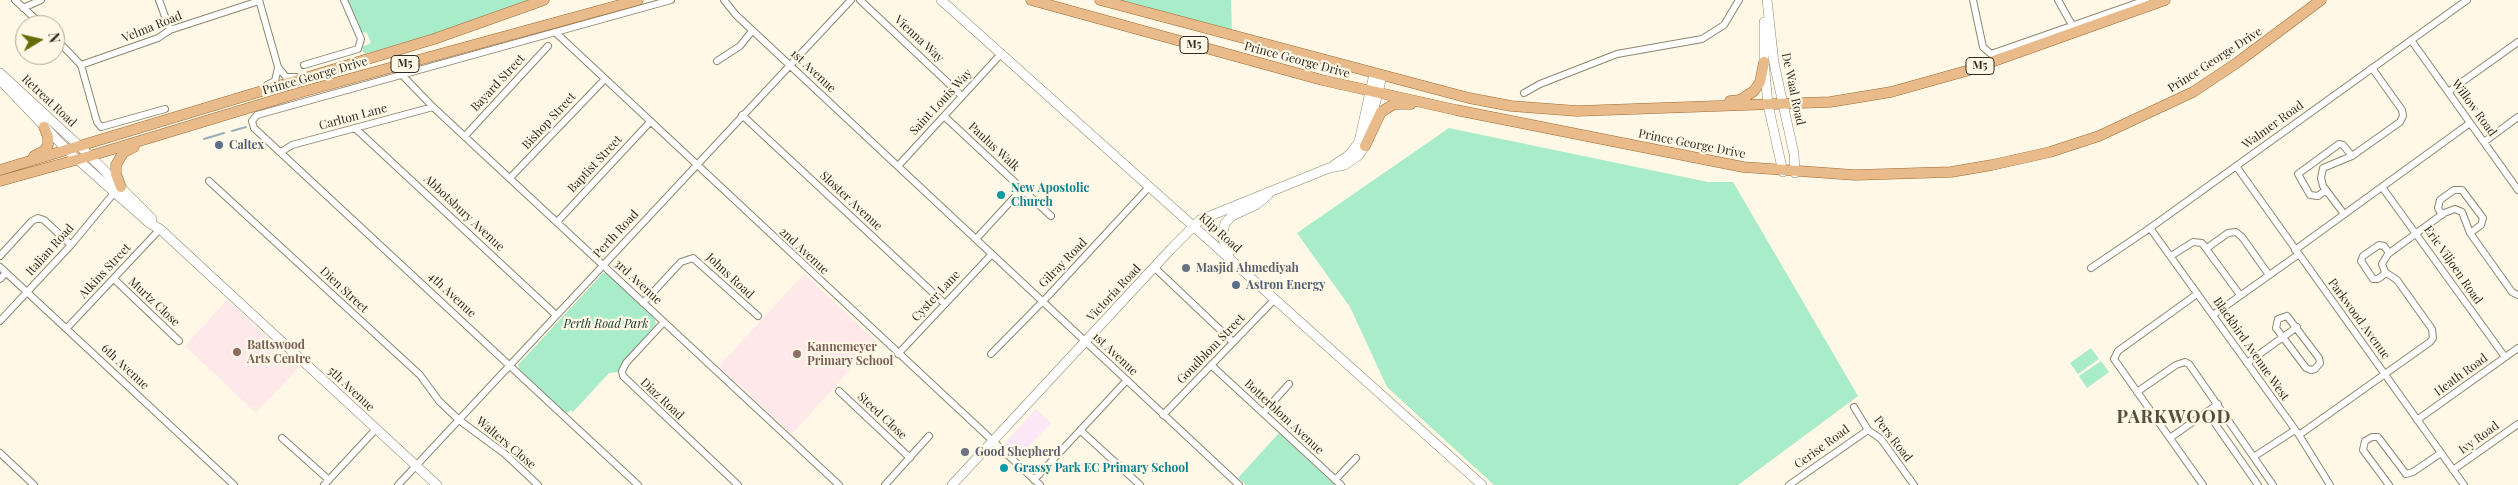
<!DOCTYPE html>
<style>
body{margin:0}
#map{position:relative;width:2518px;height:485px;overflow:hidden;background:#fff8e6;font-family:"Playfair Display",serif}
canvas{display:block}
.north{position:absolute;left:15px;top:15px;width:50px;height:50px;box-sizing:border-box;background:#fff8e6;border:1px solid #aba698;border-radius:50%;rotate:81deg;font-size:14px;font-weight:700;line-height:20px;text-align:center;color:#2e2b23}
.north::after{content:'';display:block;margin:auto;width:18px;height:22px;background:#696b0b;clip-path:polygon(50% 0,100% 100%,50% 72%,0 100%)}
</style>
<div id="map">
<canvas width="2518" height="485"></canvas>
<div class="north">N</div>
</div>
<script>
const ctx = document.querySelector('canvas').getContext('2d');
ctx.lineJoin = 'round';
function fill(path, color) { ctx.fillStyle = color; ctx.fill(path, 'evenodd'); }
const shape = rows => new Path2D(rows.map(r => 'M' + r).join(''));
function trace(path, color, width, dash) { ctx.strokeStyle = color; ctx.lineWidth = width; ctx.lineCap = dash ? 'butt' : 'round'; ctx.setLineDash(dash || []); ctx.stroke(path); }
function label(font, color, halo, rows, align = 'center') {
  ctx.font = font + ' "Playfair Display",serif'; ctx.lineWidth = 4.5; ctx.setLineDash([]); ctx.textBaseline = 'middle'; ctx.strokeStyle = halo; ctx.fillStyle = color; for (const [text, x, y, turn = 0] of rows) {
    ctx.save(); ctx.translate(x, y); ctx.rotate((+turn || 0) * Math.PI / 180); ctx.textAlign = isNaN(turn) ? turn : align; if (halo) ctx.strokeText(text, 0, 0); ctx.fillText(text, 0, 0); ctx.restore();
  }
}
const commercial = shape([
 [1036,409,1051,423,1018,458,1003,445]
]);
const education = shape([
 [804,274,876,341,792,434,719,366],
 [227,300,299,367,256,413,185,346]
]);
const green = shape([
 [347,0,529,0,422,38,364,54,362,47,371,43,367,33,361,32],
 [1120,0,1231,0,1232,31],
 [1449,128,1708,182,1733,182,1858,396,1738,485,1494,485,1387,387,1350,307,1297,233],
 [603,273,607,273,654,317,656,324,622,363,619,372,609,373,573,412,571,410,566,414,520,370,518,365],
 [2091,348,2099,359,2078,374,2070,363],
 [2101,361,2109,372,2087,388,2079,376],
 [1279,433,1335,485,1246,485,1238,478]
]);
const stream = shape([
 [232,131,246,127],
 [204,139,224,133]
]);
const street = shape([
 [15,0,42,25],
 [159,0,170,30],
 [259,0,278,67,286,77,296,77],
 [724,0,736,15,1239,485],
 [860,0,962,96],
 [1973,0,1983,47,1991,54,2146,0],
 [2058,0,2072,25],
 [23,8,41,0],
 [555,32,1040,485],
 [55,38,81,65,97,122,101,127,165,109],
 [2411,40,2518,190],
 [717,61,740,46,752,31],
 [81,65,158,38,170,30,259,1],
 [304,65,358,49,361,39,344,0],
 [402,75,433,107,839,485],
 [267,85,275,81,278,68],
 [2448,92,2518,42],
 [1524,93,1540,84,1617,54,1702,39,1724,25,1739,0],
 [742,115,944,303],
 [944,116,1051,216],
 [355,128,556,315],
 [465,136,548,46],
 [2484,142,2518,117],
 [281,152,292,145,433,107],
 [898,166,1001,54],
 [2236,166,2464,485],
 [510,178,604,80],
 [209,181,420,375,439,401,459,420,505,454,538,485],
 [2382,187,2505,357],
 [2326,190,2318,196,2310,195,2298,174,2339,144,2343,145,2352,156],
 [2344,214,2323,186,2321,178,2323,168,2352,156,2400,122,2403,116,2402,110,2372,68],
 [2442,215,2438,208,2440,200,2454,190,2462,190,2483,218,2481,225,2470,233],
 [557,222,650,122],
 [2150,228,2299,435,2330,485],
 [976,239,1022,189],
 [2207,248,2228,233,2236,232,2242,237,2269,275],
 [2295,250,2470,123],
 [0,256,32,221,38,218,44,220,71,245],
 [2171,256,2193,242,2202,243,2240,295],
 [0,267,234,485],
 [1154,267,1233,342],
 [2091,268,2150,228,2467,0],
 [2386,273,2378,279,2373,279,2361,261,2363,256,2379,245,2384,246,2389,253],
 [0,279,6,273],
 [114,279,179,341],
 [2197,294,2118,351,2114,359,2203,485],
 [643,303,681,262,693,258,758,316],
 [2213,315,2299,254],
 [2287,316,2319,358,2320,363,2315,369,2311,370,2306,368,2276,328,2278,319,2287,316],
 [0,321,71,245,114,193],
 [664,322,626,363,622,371,623,376,738,485],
 [67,328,160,229],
 [898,354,992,254],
 [991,354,1049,295,1149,187],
 [2247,363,2297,327],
 [1211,365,1341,485],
 [839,391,910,458],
 [2137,392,2176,365,2185,362,2189,364,2273,485],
 [1854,407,1868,430,1881,439,1914,485],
 [2207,412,2258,485],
 [1263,413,1289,384],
 [1163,415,1275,299],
 [2417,420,2518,348],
 [1081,431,1140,485],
 [2299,435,2430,342,2433,338,2432,329,2397,280,2385,272,2382,264,2388,254,2444,213,2455,209,2462,212,2470,233,2512,292,2518,295],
 [282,438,329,480],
 [2170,438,2218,404],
 [0,453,34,485],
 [2255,456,2295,430],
 [2453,470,2518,424],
 [1034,480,1127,380],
 [1335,480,1356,458],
 [324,485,376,429],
 [398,485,851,0],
 [638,485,254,128,252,121,257,115,671,0],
 [885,485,929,436],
 [1789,485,1868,430],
 [2389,485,2363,450,2365,441,2372,437,2378,437,2406,474,2413,472,2441,453]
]);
const secondary = shape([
 [941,0,1482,485],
 [1767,0,1774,63,1794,154,1795,173],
 [1764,22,1764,62,1768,105,1783,172],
 [0,73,89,155,152,219],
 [0,80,68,151,149,223,160,229,188,255,437,485],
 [1334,165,1349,155,1359,142,1374,74],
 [1229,253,1222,237,1225,223,1232,216,1256,205,1268,195],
 [952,485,1171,249,1200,220,1329,168,1345,165,1358,156,1365,146,1382,76]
]);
const primary = shape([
 [1031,0,1322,80,1456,110,1743,167,1855,175,1951,172,1992,165,2050,152,2099,136,2193,92,2238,62,2321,0],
 [1100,0,1469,98,1511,106,1577,111,1830,102,1891,92,1966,71,2165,0],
 [1730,101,1740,100,1754,91,1760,82,1764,62],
 [1365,146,1381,112,1394,104,1411,104],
 [34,156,44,151,48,145,48,137,44,127],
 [0,170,434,39,544,0],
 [0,181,90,156,298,93,638,0],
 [121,187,116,174,116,165,123,153,134,147]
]);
const markers = [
 [219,145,5,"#5c6f8a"],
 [1001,195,5,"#0f9aa8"],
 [1186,268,5,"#6b7280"],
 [1236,285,5,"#5c6f8a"],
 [237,352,5,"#8d6e63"],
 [797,354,5,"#8d6e63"],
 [965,452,5,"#6b7280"],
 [1004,468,5,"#0f9aa8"]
];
const shields = [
 [1194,45,28],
 [405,64,28],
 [1980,66,28]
];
const shieldNames = [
 ["M5",1194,45],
 ["M5",405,64],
 ["M5",1980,66]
];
const streetNames = [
 ["Velma Road",152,27,-22],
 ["Vienna Way",919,39,43],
 ["Prince George Drive",1297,60,15],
 ["Prince George Drive",2215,60,-33],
 ["1st Avenue",813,71,43],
 ["Prince George Drive",315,76,-16],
 ["Bayard Street",498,83,-47],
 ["De Waal Road",1793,89,78],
 ["Retreat Road",49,101,43],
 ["Saint Louis Way",941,102,-47],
 ["Willow Road",2474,108,54],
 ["Carlton Lane",353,117,-15],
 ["Bishop Street",549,121,-47],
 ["Walmer Road",2273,125,-36],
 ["Prince George Drive",1692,144,11],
 ["Paulus Walk",994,147,43],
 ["Baptist Street",595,164,-47],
 ["Sloster Avenue",851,201,43],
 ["Abbotsbury Avenue",464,213,43],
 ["Klip Road",1220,233,42],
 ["Perth Road",616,234,-47],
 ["Italian Road",50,250,-48],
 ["2nd Avenue",804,251,43],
 ["Gilray Road",1063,263,-46],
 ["Eric Viljoen Road",2453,265,55],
 ["Atkins Street",105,271,-47],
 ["Johns Road",730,276,43],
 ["3rd Avenue",638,282,43],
 ["Dien Street",344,290,43],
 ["Victoria Road",1114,293,-47],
 ["4th Avenue",452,295,43],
 ["Cyster Lane",936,296,-47],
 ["Murtz Close",154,302,43],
 ["Parkwood Avenue",2359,319,54],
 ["Goudblom Street",1211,349,-46],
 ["Blackbird Avenue West",2251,349,55],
 ["1st Avenue",1115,354,43],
 ["6th Avenue",125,367,43],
 ["Heath Road",2461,375,-36],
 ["5th Avenue",351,389,43],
 ["Diaz Road",662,399,43],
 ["Steed Close",882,416,43],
 ["Botterblom Avenue",1284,417,43],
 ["Ivy Road",2479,438,-36],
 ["Pers Road",1893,439,52],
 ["Walters Close",506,443,40],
 ["Cerise Road",1822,447,-36]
];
const serviceNames = [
 ["Caltex",229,145],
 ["Astron Energy",1246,285]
];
const cultureNames = [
 ["New Apostolic",1011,188],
 ["Church",1011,202],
 ["Grassy Park EC Primary School",1014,468]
];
const worshipNames = [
 ["Masjid Ahmediyah",1196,268],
 ["Good Shepherd",975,452]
];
const parkNames = [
 ["Perth Road Park",606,324]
];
const educationNames = [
 ["Battswood",247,345],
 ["Arts Centre",247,359],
 ["Kannemeyer",807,347],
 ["Primary School",807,361]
];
const districtNames = [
 ["PARKWOOD",2174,417]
];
fill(commercial, '#fce7f7');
fill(education, '#fee8e9');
fill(green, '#a8ecc9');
trace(stream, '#96afb9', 2);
trace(street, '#8d8671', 8);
trace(secondary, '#8d8671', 10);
trace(primary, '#9e6b34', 11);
trace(street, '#fff', 6);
trace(secondary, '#fff', 9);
trace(primary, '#e9bb8b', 10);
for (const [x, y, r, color] of markers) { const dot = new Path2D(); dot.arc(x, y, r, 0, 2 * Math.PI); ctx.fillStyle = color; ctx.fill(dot); trace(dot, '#fff8e6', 2); }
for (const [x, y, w] of shields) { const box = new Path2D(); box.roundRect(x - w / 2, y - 8.5, w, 17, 4); ctx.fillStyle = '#fff8e6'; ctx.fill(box); trace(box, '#2e2b23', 1); }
label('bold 11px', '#2e2b23', null, shieldNames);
label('12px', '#2e2b23', '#fff8e6', streetNames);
label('bold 12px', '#4e5e75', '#fff8e6', serviceNames, 'left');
label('bold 12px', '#0d838f', '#fff8e6', cultureNames, 'left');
label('bold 12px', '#5b616d', '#fff8e6', worshipNames, 'left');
label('italic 12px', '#0b3725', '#fff8e6', parkNames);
label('bold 12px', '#785e54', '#fff8e6', educationNames, 'left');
ctx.letterSpacing = '1px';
label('bold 18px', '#554e3b', '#fff8e6', districtNames);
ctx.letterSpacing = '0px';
</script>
